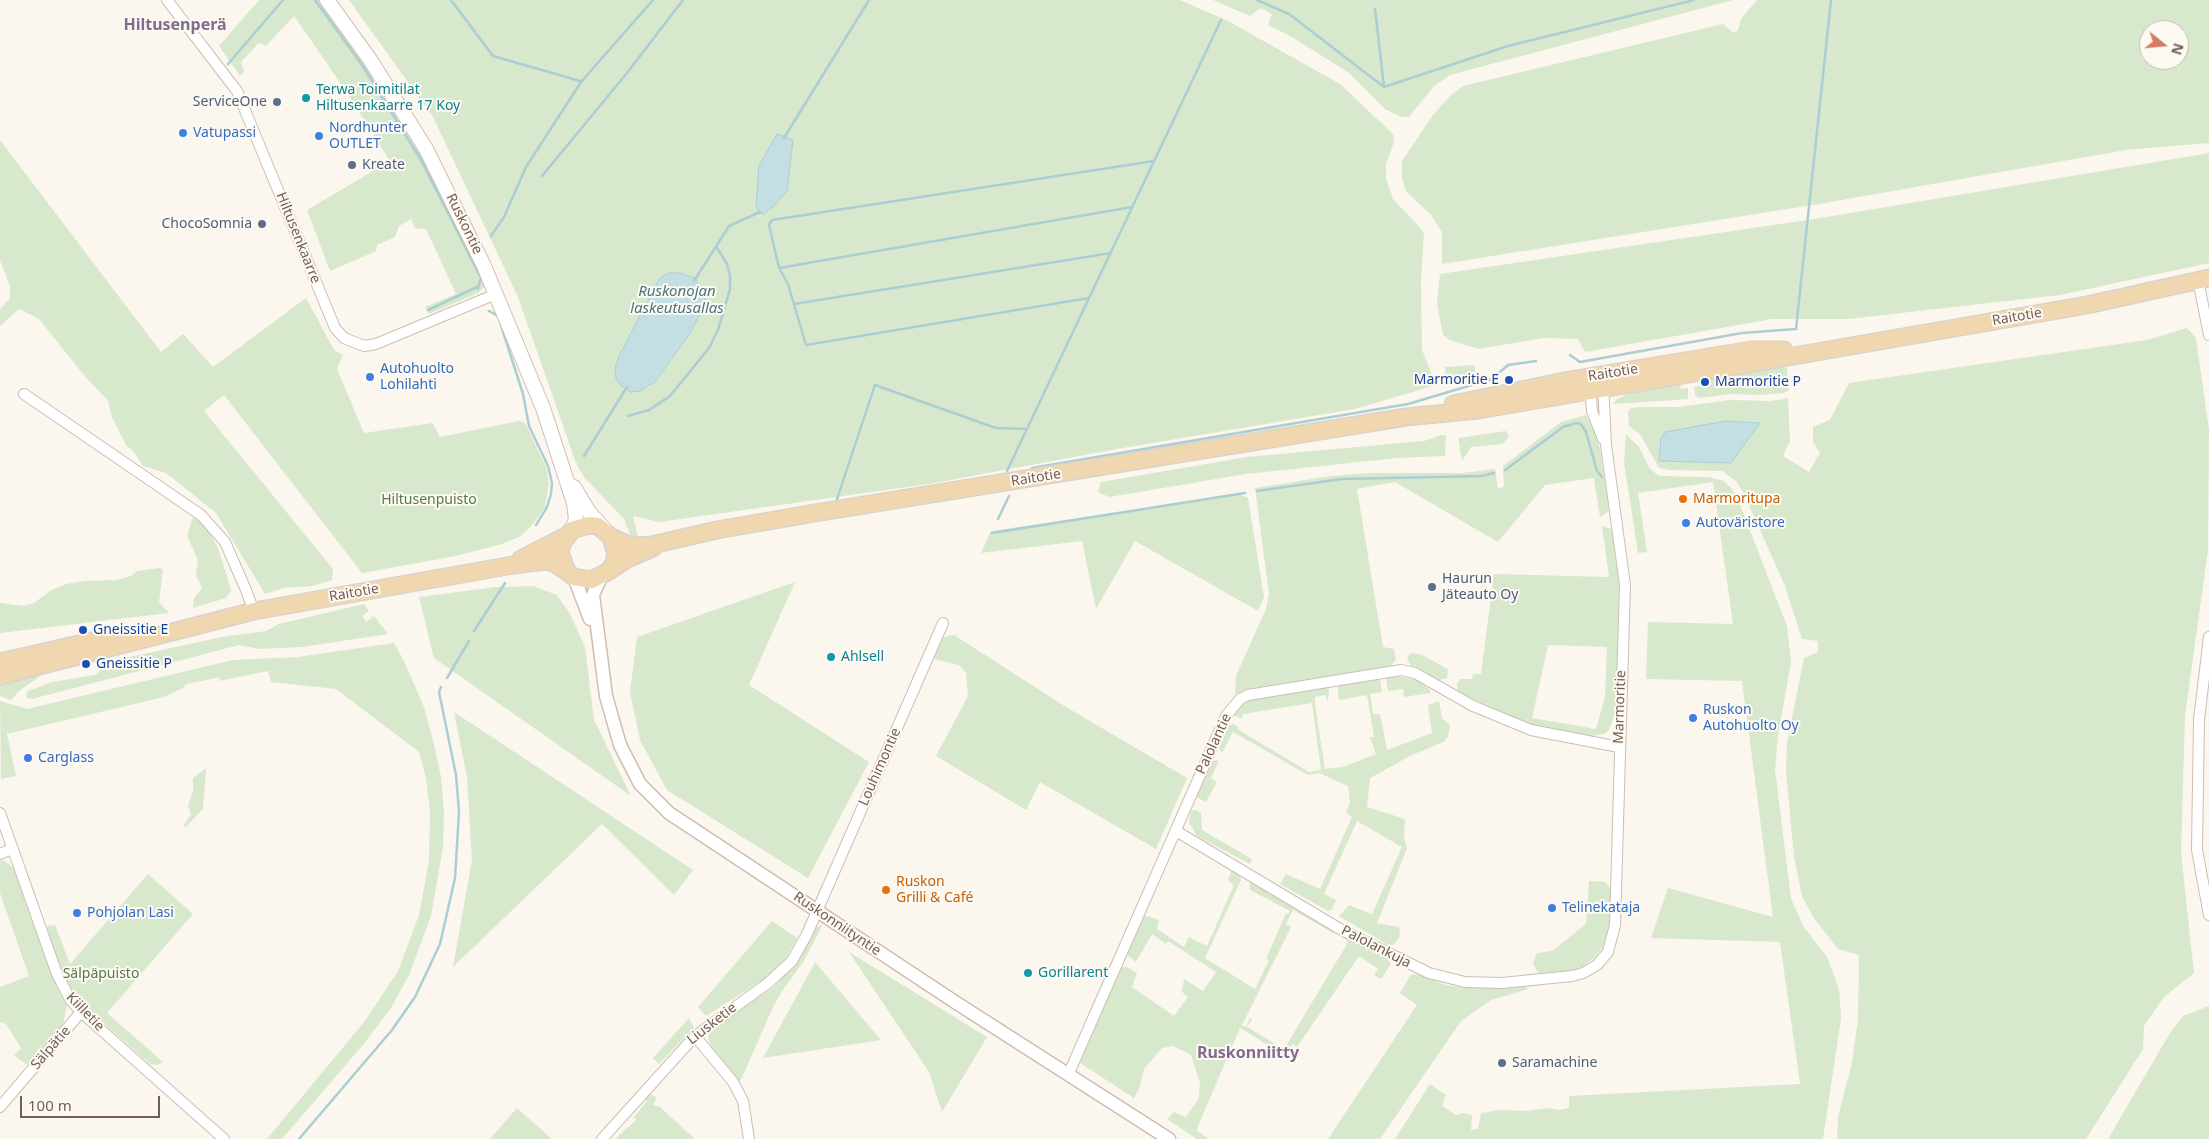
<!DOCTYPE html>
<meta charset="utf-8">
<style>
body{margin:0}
#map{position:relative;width:2209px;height:1139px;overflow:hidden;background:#fbf6ee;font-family:"Noto Sans",sans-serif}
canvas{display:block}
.north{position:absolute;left:2139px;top:20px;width:50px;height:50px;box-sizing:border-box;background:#fdfaf4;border:1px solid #c6bcb4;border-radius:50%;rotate:107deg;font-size:14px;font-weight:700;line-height:20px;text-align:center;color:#745e53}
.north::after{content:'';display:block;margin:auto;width:18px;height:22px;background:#d47b63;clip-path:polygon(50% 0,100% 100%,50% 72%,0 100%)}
.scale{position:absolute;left:20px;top:1096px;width:140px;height:22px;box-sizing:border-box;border:2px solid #745e53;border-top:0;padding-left:6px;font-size:15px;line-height:18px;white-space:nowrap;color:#745e53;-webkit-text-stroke:4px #fdfaf4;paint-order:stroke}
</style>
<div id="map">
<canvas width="2209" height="1139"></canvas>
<div class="north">N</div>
<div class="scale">100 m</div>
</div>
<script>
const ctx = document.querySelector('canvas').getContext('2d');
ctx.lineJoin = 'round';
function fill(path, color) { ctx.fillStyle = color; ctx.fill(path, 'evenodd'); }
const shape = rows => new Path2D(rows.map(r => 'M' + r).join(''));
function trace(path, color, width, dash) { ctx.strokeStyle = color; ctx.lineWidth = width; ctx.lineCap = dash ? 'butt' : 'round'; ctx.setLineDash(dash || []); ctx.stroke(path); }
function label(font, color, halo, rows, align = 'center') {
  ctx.font = font + ' "Noto Sans",sans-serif'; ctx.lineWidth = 4; ctx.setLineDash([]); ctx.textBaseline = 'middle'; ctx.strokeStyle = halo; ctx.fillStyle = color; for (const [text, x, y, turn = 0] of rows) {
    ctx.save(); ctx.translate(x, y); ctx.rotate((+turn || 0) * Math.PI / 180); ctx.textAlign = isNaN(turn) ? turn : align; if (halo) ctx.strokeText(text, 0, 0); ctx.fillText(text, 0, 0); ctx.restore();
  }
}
const green = shape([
 [259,0,320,0,366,63,424,157,485,281,484,287,478,293,429,314,425,307,456,294,426,229,415,228,411,219,399,226,395,237,377,245,376,251,330,271,307,210,390,161,346,91,294,16,266,46,259,43,241,62,244,71,240,76,219,46],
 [349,0,1180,0,1228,21,1340,84,1393,134,1394,142,1386,164,1386,179,1393,199,1424,232,1421,282,1422,350,1436,385,1355,409,1117,449,929,484,659,522,633,516,639,541,633,542,624,519,584,477,576,463,518,297,433,117],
 [669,273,680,273,695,278,705,295,705,305,690,333,655,382,648,388,626,389,616,378,619,356,639,318],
 [1213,0,1733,0,1450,75,1434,86,1409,117,1401,117,1385,109,1349,73,1292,37,1268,25,1272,14,1261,8,1250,16],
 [1757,0,2209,0,2209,143,2126,150,1819,204,1442,264,1442,232,1431,215,1406,191,1402,177,1402,161,1433,115,1451,95,1463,86,1723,24,1734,33,1738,30,1741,19],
 [2149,30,2179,30,2179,60,2149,60],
 [0,140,161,352,183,334,213,367,306,298,334,350,343,355,337,369,364,433,433,423,440,437,519,421,525,423,546,467,549,483,545,507,533,524,521,536,502,544,456,556,362,573,224,395,204,411,333,569,332,580,313,586,284,588,265,594,216,513,166,473,143,466,134,452,126,445,112,417,108,401,83,374,39,319,19,309,0,326,0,309,10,298,10,286,0,260],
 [2209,153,2209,263,2060,295,1848,319,1772,319,1585,352,1578,339,1544,338,1478,349,1450,340,1443,335,1437,303,1440,274,1821,218],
 [2187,328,2196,338,2209,430,2208,550,2185,716,2181,853,2194,973,2164,997,2144,1026,2143,1049,2086,1139,1837,1139,1838,1117,1852,1063,1858,1019,1859,955,1838,949,1813,917,1802,896,1794,857,1786,770,1787,743,1804,658,1818,652,1818,641,1802,639,1785,586,1744,494,1736,481,1722,471,1669,470,1659,468,1640,434,1629,426,1628,411,1631,408,1641,407,1678,407,1730,400,1771,401,1788,398,1790,441,1783,456,1809,472,1820,453,1813,442,1813,427,1830,420,1849,383,2147,340],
 [1475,365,1475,373,1446,378,1445,367],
 [1783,365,1787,369,1789,390,1784,393,1757,395,1731,394,1699,398,1695,395,1694,387,1711,385,1711,379,1724,374],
 [1665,384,1680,384,1681,389,1688,388,1688,399,1613,404,1617,399,1638,389],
 [1586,415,1595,433,1600,449,1609,511,1600,517,1594,478,1545,485,1498,542,1395,482,1357,489,1383,647,1394,649,1396,660,1390,666,1247,690,1238,694,1235,693,1236,676,1266,609,1269,594,1255,488,1331,476,1369,473,1463,473,1495,469,1498,489,1504,486,1503,466,1561,422],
 [1506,431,1509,436,1503,444,1471,447,1462,461,1458,438],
 [1626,434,1639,447,1650,469,1659,476,1709,477,1724,481,1731,488,1737,497,1787,626,1791,662,1778,736,1775,769,1791,898,1803,926,1827,957,1839,989,1841,1018,1823,1139,1395,1139,1430,1084,1446,1095,1442,1106,1456,1115,1463,1113,1472,1115,1471,1130,1478,1129,1481,1113,1501,1110,1527,1111,1548,1108,1559,1110,1569,1108,1569,1096,1800,1084,1780,942,1651,938,1668,888,1773,917,1742,681,1646,679,1648,622,1733,624,1713,482,1638,493,1647,552,1638,553,1624,462],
 [1441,435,1446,435,1445,456,1397,458,1246,474,1109,497,1098,492,1101,482,1247,457,1424,441],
 [1239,494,1248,498,1264,597,1258,611,1135,541,1096,609,1082,541,981,553,991,531],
 [193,517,206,527,218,548,231,589,230,593,226,598,193,608,194,598,202,588,196,575,198,560,187,536],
 [1602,526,1612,529,1619,584,1616,711,1609,730,1604,734,1591,736,1539,726,1524,722,1458,692,1457,683,1461,679,1472,679,1473,674,1481,674,1494,574,1609,577],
 [1548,645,1607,647,1605,697,1596,729,1532,718],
 [160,568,163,570,159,602,169,613,0,633,0,603,24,606,34,603,50,591,66,584,85,581,116,580,131,576,137,571],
 [795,582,749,685,869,762,808,878,667,790,640,740,630,692,637,637],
 [533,586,557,595,570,614,585,647,594,720,631,796,434,658,419,597,496,587],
 [364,604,369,611,362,616,366,622,374,616,388,634,302,647,260,649,239,645,32,699,27,698,26,695,28,691,52,682,95,675,111,661,222,637,266,631,279,624],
 [954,635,1066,707,1187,778,1156,849,1040,782,1026,810,936,756,968,696,966,673,959,665,934,659,943,637],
 [394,643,404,661,424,707,434,744,441,777,444,811,443,847,431,916,409,975,391,1008,362,1046,282,1139,267,1139,365,1021,398,971,419,915,429,861,430,812,426,778,419,752,336,689,271,682,268,671,219,681,221,677,186,684,183,688,164,697,7,734,16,776,1,779,0,701,27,709,233,660,298,657],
 [1411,653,1420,654,1448,669,1447,678,1439,680,1411,666,1407,658],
 [46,672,19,691,11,700,0,696,0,680],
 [1398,676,1417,680,1430,690,1430,693,1404,697,1403,689,1388,691,1386,677],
 [1380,678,1382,692,1370,694,1373,714,1380,714,1387,750,1432,733,1428,705,1439,701,1442,718,1450,725,1448,737,1443,742,1410,756,1370,778,1367,807,1405,819,1404,837,1407,848,1377,923,1398,927,1400,930,1399,938,1393,945,1388,945,1339,916,1349,905,1372,914,1402,847,1357,821,1324,894,1336,900,1331,910,1328,911,1280,884,1286,874,1320,889,1352,817,1346,813,1350,802,1348,786,1319,773,1308,775,1233,732,1222,753,1219,748,1229,725,1233,724,1238,727,1237,729,1309,772,1321,770,1312,703,1243,714,1241,719,1233,715,1244,703,1255,698,1326,687,1329,690,1328,701,1325,695,1315,697,1315,704,1325,769,1343,767,1376,754,1370,737,1374,737,1367,695,1339,700,1338,688,1340,685],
 [454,712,693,870,674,895,602,824,453,967,472,860,467,777],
 [1216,760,1219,761,1211,778,1217,782,1206,802,1196,797,1213,761],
 [206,768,203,809,185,828,184,825,191,814,188,805,193,792,193,778],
 [1195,810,1201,813,1202,830,1252,859,1250,864,1197,836,1189,822,1191,811],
 [0,860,5,861,13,868,57,988,67,1006,63,1024,27,1065,14,1055,21,1048,6,1024,0,1022,0,987,29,976,0,893],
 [1232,870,1239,872,1241,880,1205,958,1255,989,1269,960,1266,959,1286,913,1288,914,1290,911,1250,890,1249,885,1251,881,1334,926,1333,933,1293,910,1286,924,1291,927,1242,1025,1246,1027,1250,1018,1252,1019,1247,1027,1284,1049,1347,944,1348,941,1342,937,1345,934,1384,956,1391,964,1381,979,1374,975,1378,969,1359,956,1297,1047,1293,1044,1284,1055,1240,1028,1198,1126,1197,1131,1209,1139,1197,1139,1167,1119,1174,1112,1186,1117,1199,1098,1200,1083,1191,1055,1173,1046,1162,1048,1144,1069,1139,1089,1134,1098,1080,1063,1121,967,1127,967,1137,973,1132,987,1174,1016,1188,997,1182,992,1184,979,1203,991,1216,972,1168,941,1166,944,1152,934,1136,962,1127,955,1144,915,1159,920,1157,929,1184,947,1189,937,1207,946,1234,885,1228,880],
 [148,874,193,914,107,1013,163,1062,157,1065,150,1064,79,1001,62,973,47,930,48,926,55,925,70,964],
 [1589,881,1605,882,1611,889,1609,932,1602,948,1594,958,1581,967,1569,971,1538,973,1533,963,1537,953,1552,951,1586,924],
 [772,921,797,938,786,958,764,979,706,1016,698,1007],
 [823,924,804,961,784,988,773,1007,740,1082,711,1046,708,1038,710,1030,774,987,798,960,815,928],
 [849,952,987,1037,942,1112,929,1072],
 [815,962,881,1040,763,1058],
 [1417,974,1446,985,1465,988,1524,986,1529,989,1491,1000,1461,1021,1380,1139,1328,1139,1417,1005,1400,993,1411,975],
 [2209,1006,2209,1139,2108,1139,2170,1033,2183,1016],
 [689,1018,694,1028,659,1064,653,1058],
 [650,1094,657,1098,653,1105,660,1107,695,1139,615,1139,636,1120,634,1117,646,1102,646,1096],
 [517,1108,552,1139,490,1139]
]);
const water = shape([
 [777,134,793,140,787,191,773,207,764,214,759,213,756,205,759,166,777,134],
 [669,273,680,273,695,278,705,295,705,305,690,333,655,382,640,391,631,392,620,385,616,378,615,369,619,356,659,279,669,273],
 [1726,421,1760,423,1731,463,1659,461,1661,438,1665,432,1726,421]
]);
const stream = shape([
 [315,0,362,65,421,160,481,278,478,289],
 [451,0,493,56,580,81],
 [1257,0,1289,14,1384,87,1508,46,1694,0],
 [1375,9,1384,87],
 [228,64,283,0],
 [784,138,869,0],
 [542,176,627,73,683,0],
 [491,236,504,217,526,167,581,82,653,0],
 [779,268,1132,207],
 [694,281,729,226,760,212],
 [1089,298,806,345,788,284,779,268,769,225,772,220,1154,161],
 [794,304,1111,253],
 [428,310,477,287],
 [489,311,498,316,523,394,529,426,548,466,552,483,551,494,547,507,536,525],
 [1570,355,1580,362,1742,333,1796,329,1831,0],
 [628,416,649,410,670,396,709,348,718,330,730,289,730,276,727,264,716,246],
 [584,456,627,387],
 [1032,468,1408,404,1492,379,1508,365,1536,361],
 [1505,470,1563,427,1576,423,1581,424,1586,432,1597,471,1602,477],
 [1007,471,1221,20],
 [1257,491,1342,479,1482,476,1494,473],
 [837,499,875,385,996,428,1026,429],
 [998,519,1009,496],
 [992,533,1245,493],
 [474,631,505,583],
 [447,678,469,641],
 [299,1139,392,1030,415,997,440,944,455,878,459,812,456,775,439,692,441,687]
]);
const minor = shape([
 [167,0,237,91,335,328,344,338,364,346,376,344,496,294],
 [2198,280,2209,335],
 [1590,385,1592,411,1603,439],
 [24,394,201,515,225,542,246,590],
 [247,593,254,611],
 [2209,637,2199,719,2197,850,2209,915],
 [0,813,57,974,70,999,81,1012,224,1139],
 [1176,831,1340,929,1429,973,1465,982,1502,983,1572,976,1583,973,1597,965,1608,952,1615,925,1625,585,1606,445,1603,383],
 [0,854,12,849],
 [695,1036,733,1082,743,1101,749,1139],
 [1069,1073,1226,716,1240,699,1248,695,1401,670,1415,673,1473,706,1531,730,1619,747],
 [0,1107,81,1012],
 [602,1139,695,1036,768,983,792,961,807,934,943,623]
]);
const tertiary = shape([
 [574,577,590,619],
 [601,577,593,595,606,696,620,745,640,784,669,813,955,1002,1169,1139]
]);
const secondary = shape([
 [327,0,371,61,426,149,484,266,543,408,574,503,576,519,572,530],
 [574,487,589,512,605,530]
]);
const primary = shape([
 [1453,404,1570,380,1751,350,1784,350],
 [611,537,631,546,652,545,717,530,815,513,1406,417,1478,410,1765,361,2087,305,2209,278],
 [521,559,566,536],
 [609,571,627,559,653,548],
 [0,662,110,637],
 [0,676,254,611,513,565,545,561,554,563,574,577,592,580,609,571,614,563,616,554,611,537,598,526,589,525,572,530,562,544,560,553,567,571]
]);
const markers = [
 [306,98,5,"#0f9aa8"],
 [277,102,5,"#5c6f8a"],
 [183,133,5,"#3f7fe0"],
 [319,136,5,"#3f7fe0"],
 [352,165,5,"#5c6f8a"],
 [262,224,5,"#5c6f8a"],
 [370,377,5,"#3f7fe0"],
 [1509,380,5,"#1a4fb4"],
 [1705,382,5,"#1a4fb4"],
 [1683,499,5,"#e8710a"],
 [1686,523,5,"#3f7fe0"],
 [1432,587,5,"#5c6f8a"],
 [83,630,5,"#1a4fb4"],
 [831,657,5,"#0f9aa8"],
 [86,664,5,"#1a4fb4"],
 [1693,718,5,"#3f7fe0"],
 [28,758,5,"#3f7fe0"],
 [886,890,5,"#e8710a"],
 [1552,908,5,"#3f7fe0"],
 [77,913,5,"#3f7fe0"],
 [1028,973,5,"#0f9aa8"],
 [1502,1063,5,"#5c6f8a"]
];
const cultureNames = [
 ["Terwa Toimitilat",316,90],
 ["Hiltusenkaarre 17 Koy",316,106],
 ["Ahlsell",841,657],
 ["Gorillarent",1038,973]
];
const serviceNames = [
 ["ServiceOne",267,102,"right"],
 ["Kreate",362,165],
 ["ChocoSomnia",252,224,"right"],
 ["Haurun",1442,579],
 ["Jäteauto Oy",1442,595],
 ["Saramachine",1512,1063]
];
const shopNames = [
 ["Nordhunter",329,128],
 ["OUTLET",329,144],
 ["Vatupassi",193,133],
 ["Autohuolto",380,369],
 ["Lohilahti",380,385],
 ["Autoväristore",1696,523],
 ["Ruskon",1703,710],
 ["Autohuolto Oy",1703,726],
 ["Carglass",38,758],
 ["Telinekataja",1562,908],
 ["Pohjolan Lasi",87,913]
];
const streetNames = [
 ["Ruskontie",464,224,64],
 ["Hiltusenkaarre",298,238,68],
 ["Raitotie",2017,317,-10],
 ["Raitotie",1613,373,-9],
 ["Raitotie",1036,478,-9],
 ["Raitotie",354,593,-10],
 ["Marmoritie",1620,707,-88],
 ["Palolantie",1214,744,-65],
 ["Louhimontie",880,767,-66],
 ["Ruskonniityntie",837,924,34],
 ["Palolankuja",1376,947,27],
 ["Kiilletie",85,1012,46],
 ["Liusketie",712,1024,-38],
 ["Sälpätie",51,1048,-49]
];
const transitNames = [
 ["Marmoritie E",1499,380,"right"],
 ["Marmoritie P",1715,382],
 ["Gneissitie E",93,630],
 ["Gneissitie P",96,664]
];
const foodNames = [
 ["Marmoritupa",1693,499],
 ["Ruskon",896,882],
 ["Grilli & Café",896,898]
];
const parkNames = [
 ["Hiltusenpuisto",429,500],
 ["Sälpäpuisto",101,974]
];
const waterNames = [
 ["Ruskonojan",677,292],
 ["laskeutusallas",677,309]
];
const quarterNames = [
 ["Hiltusenperä",175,25],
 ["Ruskonniitty",1248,1053]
];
fill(green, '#d8e8cd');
fill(water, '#c4dfe3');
trace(water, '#abced3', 1);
trace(stream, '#abced3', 2.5);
trace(minor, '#ccbeb4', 12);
trace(tertiary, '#ccbeb4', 15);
trace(secondary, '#cfbfb2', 16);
trace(primary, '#d8d2cf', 19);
trace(minor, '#fff', 10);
trace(tertiary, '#fff', 12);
trace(secondary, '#fff', 14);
trace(primary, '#f0d7b0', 16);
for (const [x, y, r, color] of markers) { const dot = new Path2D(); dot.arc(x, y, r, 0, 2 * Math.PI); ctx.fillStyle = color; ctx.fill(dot); trace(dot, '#fdfaf4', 2); }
label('14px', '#0d838f', '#fdfaf4', cultureNames, 'left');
label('14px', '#4e5e75', '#fdfaf4', serviceNames, 'left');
label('14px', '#366cbe', '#fdfaf4', shopNames, 'left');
label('14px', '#745e53', '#fdfaf4', streetNames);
label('14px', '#164399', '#fdfaf4', transitNames, 'left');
label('14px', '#c56008', '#fdfaf4', foodNames, 'left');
label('14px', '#59784c', '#fdfaf4', parkNames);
label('italic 15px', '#4b767e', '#fdfaf4', waterNames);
label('bold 16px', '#836b8f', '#fdfaf4', quarterNames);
</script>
